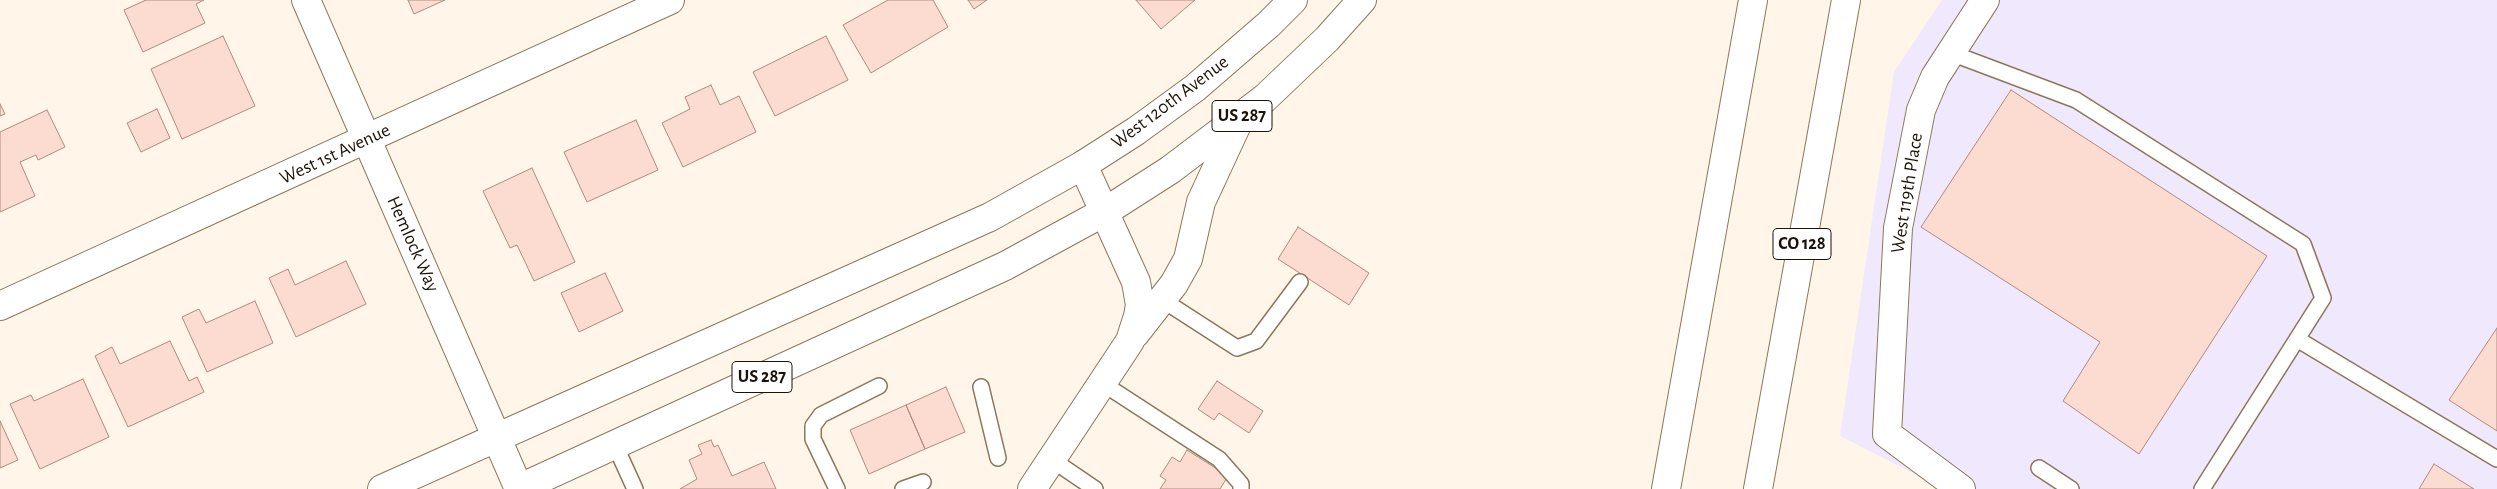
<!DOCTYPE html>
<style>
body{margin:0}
canvas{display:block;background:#fff5e8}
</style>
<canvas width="2497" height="489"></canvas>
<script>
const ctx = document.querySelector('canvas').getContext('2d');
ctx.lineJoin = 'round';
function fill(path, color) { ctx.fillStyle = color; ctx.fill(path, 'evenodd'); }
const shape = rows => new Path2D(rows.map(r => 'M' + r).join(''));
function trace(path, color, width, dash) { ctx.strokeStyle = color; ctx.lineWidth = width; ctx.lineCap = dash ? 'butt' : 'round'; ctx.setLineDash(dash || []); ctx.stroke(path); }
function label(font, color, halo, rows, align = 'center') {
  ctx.font = font + ' "Alegreya Sans",sans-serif'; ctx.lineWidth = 4; ctx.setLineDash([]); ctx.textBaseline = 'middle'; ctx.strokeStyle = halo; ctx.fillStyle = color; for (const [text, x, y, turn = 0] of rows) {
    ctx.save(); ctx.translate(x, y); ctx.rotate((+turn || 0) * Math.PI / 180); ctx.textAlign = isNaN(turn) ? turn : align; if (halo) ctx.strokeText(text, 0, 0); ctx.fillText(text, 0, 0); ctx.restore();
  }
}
const industrial = shape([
 [1942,0,2497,0,2497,489,1944,489,1840,436,1894,72]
]);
const building = shape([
 [146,0,204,0,196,4,205,23,143,52,124,10,146,0],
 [408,0,445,0,414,14,408,0],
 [888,0,933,0,948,27,871,73,843,25,888,0],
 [968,0,987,0,974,9,968,0],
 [1136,0,1195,0,1161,29,1136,0],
 [223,36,255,106,182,139,151,69,223,36],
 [826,36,848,80,775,116,753,72,826,36],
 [711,85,720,105,739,96,756,132,683,167,662,123,690,109,685,97,711,85],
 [2011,90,2267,256,2139,454,2063,401,2100,342,1921,227,2011,90],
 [0,104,5,114,0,116,0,104],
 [157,109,170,138,141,152,127,123,157,109],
 [47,110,65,147,38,160,36,155,20,162,35,196,0,212,0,132,47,110],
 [636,120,658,170,587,202,564,152,636,120],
 [532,168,575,262,534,281,517,245,510,248,483,191,532,168],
 [1298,227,1369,273,1349,305,1278,259,1298,227],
 [346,261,366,304,296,337,269,278,288,269,295,285,346,261],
 [605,273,623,311,579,332,561,293,605,273],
 [255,301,273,343,207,372,182,317,199,309,206,323,255,301],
 [2497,328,2497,431,2449,400,2497,328],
 [170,341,189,381,197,377,204,392,128,427,95,356,112,347,120,364,170,341],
 [83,379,109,437,40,469,10,404,31,395,34,401,83,379],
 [1217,381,1263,411,1249,433,1219,413,1214,420,1198,409,1217,381],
 [946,387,965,432,925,449,906,405,946,387],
 [906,405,925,449,869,474,850,430,906,405],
 [0,421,18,460,0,468,0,421],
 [711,440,714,447,718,445,732,476,764,462,776,489,680,489,697,479,689,460,702,454,698,445,711,440],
 [1187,450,1228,476,1220,489,1160,489,1166,480,1160,476,1172,457,1180,462,1187,450],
 [2434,464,2474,489,2419,489,2434,464]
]);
const service = shape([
 [1951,53,2076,100,2303,244,2323,298,2202,489],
 [1158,297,1237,348,1256,341,1300,282],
 [2297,339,2497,459],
 [1102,383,1219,459,1241,484,1241,489],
 [981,387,998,458],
 [615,445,635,489],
 [1051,459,1095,489],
 [2039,468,2071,489],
 [837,489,813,439,813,426,821,415,879,386],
 [903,489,923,482]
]);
const minor = shape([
 [306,0,519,489],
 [0,306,670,0],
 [1135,334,1174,284,1188,259,1201,202,1240,118],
 [1032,489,1130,341,1138,316,1140,305,1136,282,1083,165],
 [1961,489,1887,434,1898,228,1921,110,1935,77,1985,0]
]);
const primary = shape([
 [382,489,990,217,1083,165,1136,131,1195,88,1269,24,1293,0],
 [518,489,1005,266,1106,211,1170,170,1265,98,1327,39,1362,0],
 [1666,489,1753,0],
 [1758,489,1846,0]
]);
const shields = [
 [1242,116,60],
 [1802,244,58],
 [762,377,60]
];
const shieldNames = [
 ["US 287",1242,116],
 ["CO 128",1802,244],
 ["US 287",762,377]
];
const streetNames = [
 ["West 120th Avenue",1170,102,-37],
 ["West 1st Avenue",335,154,-25],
 ["West 119th Place",1907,193,-81],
 ["Hemlock Way",413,244,66]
];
fill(industrial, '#f0e9fe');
fill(building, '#fcdbd0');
trace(building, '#b08a7e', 1);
trace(service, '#8c7759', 18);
trace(minor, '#8c7759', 30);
trace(primary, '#8c7759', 30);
trace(service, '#fff', 15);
trace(minor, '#fff', 28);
trace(primary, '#fff', 28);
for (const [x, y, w] of shields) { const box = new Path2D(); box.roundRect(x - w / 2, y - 15.5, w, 31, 4); ctx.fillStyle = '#fff'; ctx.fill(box); trace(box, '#1b1307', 1); }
label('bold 18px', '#1b1307', null, shieldNames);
label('19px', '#1b1307', '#fff', streetNames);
</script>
